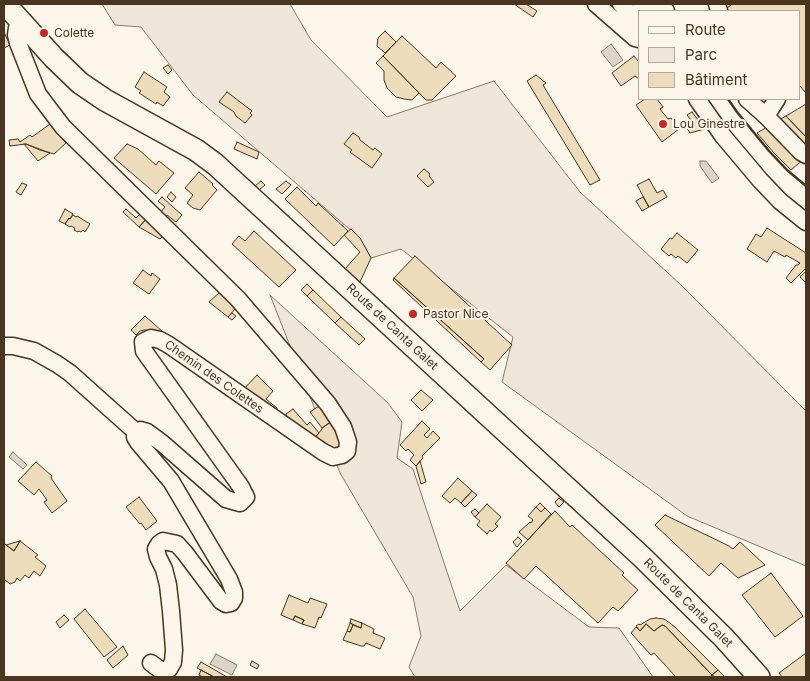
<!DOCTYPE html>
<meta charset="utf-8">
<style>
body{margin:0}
#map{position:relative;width:810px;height:681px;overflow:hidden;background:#fbf6e9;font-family:Inter,sans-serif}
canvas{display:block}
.frame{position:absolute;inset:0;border:5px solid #4a3520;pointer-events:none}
.legend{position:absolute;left:638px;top:10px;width:162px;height:90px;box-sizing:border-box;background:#fbf6e9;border:1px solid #b4a999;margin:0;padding:6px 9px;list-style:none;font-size:15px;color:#4a3520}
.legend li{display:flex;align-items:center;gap:10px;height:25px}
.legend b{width:25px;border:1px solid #b4a999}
</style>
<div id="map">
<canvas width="810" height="681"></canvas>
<div class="frame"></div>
<ul class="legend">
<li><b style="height:6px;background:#fbf6e9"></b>Route</li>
<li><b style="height:14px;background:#ede6d9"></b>Parc</li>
<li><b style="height:14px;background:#ecdcbc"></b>Bâtiment</li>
</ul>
</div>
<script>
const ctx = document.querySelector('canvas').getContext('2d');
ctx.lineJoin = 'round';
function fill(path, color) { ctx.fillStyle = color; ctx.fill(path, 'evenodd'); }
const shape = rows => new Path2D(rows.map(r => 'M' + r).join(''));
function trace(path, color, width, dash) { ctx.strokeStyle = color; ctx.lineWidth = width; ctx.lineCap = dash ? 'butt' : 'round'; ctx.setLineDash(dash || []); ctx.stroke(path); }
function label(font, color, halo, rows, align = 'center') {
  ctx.font = font + ' Inter,sans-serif'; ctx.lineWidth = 4; ctx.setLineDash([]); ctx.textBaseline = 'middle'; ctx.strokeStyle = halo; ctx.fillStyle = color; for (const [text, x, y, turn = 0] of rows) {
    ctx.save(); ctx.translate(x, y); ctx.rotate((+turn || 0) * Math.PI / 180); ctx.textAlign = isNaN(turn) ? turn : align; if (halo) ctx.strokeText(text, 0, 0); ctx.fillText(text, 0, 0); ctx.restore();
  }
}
const green = shape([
 [102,4,290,4,311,40,387,117,494,81,580,192,681,285,806,411,806,566,687,516,502,382,513,337,401,249,371,258,360,238,193,95,141,27,115,25,102,4],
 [270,295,388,403,402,422,397,458,413,469,460,611,506,565,589,627,619,628,653,677,415,677,409,667,421,636,413,597,340,473,270,295]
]);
const water = shape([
 [611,44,623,60,613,67,601,52,611,44],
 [700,161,706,161,719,178,712,183,700,166,700,161],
 [13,452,27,465,23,469,9,457,13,452],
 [216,654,237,665,232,675,210,664,216,654]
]);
const building = shape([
 [514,4,526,4,537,11,533,17,514,4],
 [732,4,806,4,806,93,799,85,799,11,729,11,726,9,732,4],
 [385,31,396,42,385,53,377,46,378,38,385,31],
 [4,32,10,45,4,48,4,32],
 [402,36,436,68,441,62,456,76,432,100,426,100,383,56,402,36],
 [383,56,419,93,412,100,404,99,396,97,387,88,384,80,384,71,376,63,383,56],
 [634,56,639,62,639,79,635,76,621,86,612,73,634,56],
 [168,65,172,70,168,74,163,68,168,65],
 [144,72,167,87,164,92,170,97,163,106,157,102,156,104,139,93,141,91,135,87,144,72],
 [536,75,546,83,543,85,600,180,590,185,527,81,536,75],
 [227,92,252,111,250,113,252,115,245,123,236,116,234,112,219,102,227,92],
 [645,99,657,99,663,107,660,109,668,119,671,118,679,129,662,142,636,105,645,99],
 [806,104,806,137,786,116,806,104],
 [692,112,705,129,690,133,686,127,693,123,687,115,692,112],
 [786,116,806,137,806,157,791,170,774,153,757,133,786,116],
 [50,124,66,143,54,154,40,150,26,144,10,146,9,140,18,139,20,142,30,135,32,137,50,124],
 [353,133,359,137,360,140,373,150,375,148,382,154,372,168,350,152,352,150,344,144,353,133],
 [237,142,259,152,257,159,234,149,237,142],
 [24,144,26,144,50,153,38,161,24,144],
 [127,144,138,149,156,165,159,161,174,173,156,194,114,158,127,144],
 [424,169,430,174,429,176,434,182,428,187,417,176,424,169],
 [199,172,213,184,212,185,217,190,200,210,193,208,187,203,193,195,185,188,199,172],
 [649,179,657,193,663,190,667,197,649,207,637,185,649,179],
 [261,181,265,185,259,190,255,186,261,181],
 [286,181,291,185,282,194,276,189,286,181],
 [22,183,27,185,21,195,16,192,22,183],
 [297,187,316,206,318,203,348,231,334,246,285,199,297,187],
 [171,192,176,197,172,202,167,197,171,192],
 [162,197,182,215,176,222,167,215,165,218,160,213,165,207,158,201,162,197],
 [643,197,649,207,642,211,636,201,643,197],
 [65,209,73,214,70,219,69,218,65,224,59,221,65,209],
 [126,209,136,218,142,212,148,217,139,227,123,212,126,209],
 [73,215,76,217,77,216,90,224,85,232,83,230,81,232,79,231,78,232,74,230,75,228,71,226,70,227,65,224,69,218,70,219,73,215],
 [148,217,166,233,160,239,139,227,148,217],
 [767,228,806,253,806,268,791,283,786,278,796,265,798,265,800,263,786,255,785,257,774,251,767,262,747,249,756,234,761,237,767,228],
 [351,229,360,238,371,258,360,282,345,269,360,252,344,235,351,229],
 [254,231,296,270,279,287,232,244,239,236,245,241,254,231],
 [677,233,698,250,687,263,678,256,676,258,671,254,669,256,661,249,670,238,672,239,677,233],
 [415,256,512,345,490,370,481,362,484,359,394,278,415,256],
 [143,270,151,276,152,273,160,279,149,294,133,283,143,270],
 [806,271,806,283,800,277,806,271],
 [394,278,484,359,481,362,393,280,394,278],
 [307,284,313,290,307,296,301,290,307,284],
 [313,290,341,317,335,323,307,296,313,290],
 [220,292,236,308,228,317,209,302,220,292],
 [232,313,236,316,232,320,228,317,232,313],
 [145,316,163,332,159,336,153,331,145,330,140,331,136,335,131,330,145,316],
 [341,317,365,339,359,345,335,323,341,317],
 [257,375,273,391,266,399,277,408,277,410,273,416,242,391,257,375],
 [421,390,433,400,422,411,411,400,421,390],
 [322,404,333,420,322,428,310,412,322,404],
 [293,409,307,425,310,422,319,433,313,440,304,436,286,415,286,414,293,409],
 [334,420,343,443,336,454,313,440,322,429,322,428,334,420],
 [422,421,430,429,424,435,427,438,433,431,440,438,422,456,423,458,416,466,410,460,414,455,408,449,406,451,400,445,422,421],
 [420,461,426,482,421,484,416,466,420,461],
 [36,462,52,476,51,478,67,501,52,513,44,502,47,500,39,489,34,495,18,481,36,462],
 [458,478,472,491,461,503,455,498,450,503,442,496,458,478],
 [472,491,477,495,465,507,461,503,472,491],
 [139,497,157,521,146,530,141,523,140,524,126,507,139,497],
 [559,498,564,502,559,507,555,502,559,498],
 [540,503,545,508,541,512,536,507,540,503],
 [487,504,501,517,495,524,498,526,492,532,490,530,487,534,477,525,480,521,475,517,487,504],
 [536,507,541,512,545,508,551,514,528,540,519,532,530,522,531,523,533,520,528,516,536,507],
 [475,509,479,513,475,517,471,512,475,509],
 [555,511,570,527,572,525,624,573,622,575,638,590,618,611,613,607,598,623,536,566,524,579,506,563,555,511],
 [665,515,729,546,733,549,740,542,765,565,738,578,721,563,709,576,655,525,665,515],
 [518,537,522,541,517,547,513,542,518,537],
 [20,541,38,555,35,557,46,566,40,576,34,571,29,578,25,575,20,581,17,578,15,582,10,584,4,579,4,547,5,544,14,551,20,541],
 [20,541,14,551,6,545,20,541],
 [771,573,803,616,775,637,742,595,771,573],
 [289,595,308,603,310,598,327,604,321,618,319,617,315,628,302,624,304,620,295,616,293,620,281,615,289,595],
 [85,609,117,647,104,657,74,619,85,609],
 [64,615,69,620,60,628,56,622,64,615],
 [295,616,304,620,302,624,293,620,295,616],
 [656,618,664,619,674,626,718,670,712,675,665,626,662,625,654,631,646,624,640,631,636,626,639,624,640,625,650,619,656,618],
 [351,619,362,623,361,628,350,623,351,619],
 [350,623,353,625,350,632,347,631,350,623],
 [362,623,374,629,373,633,385,638,380,649,366,643,364,646,361,646,343,640,347,631,350,632,353,625,361,628,362,623],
 [646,624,654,631,662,625,665,626,712,675,710,677,676,677,654,653,651,655,631,633,636,627,640,631,646,624],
 [123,646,128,655,113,668,107,660,123,646],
 [806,653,806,677,782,677,779,673,806,653],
 [252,661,259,665,257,669,250,665,252,661],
 [201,662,227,677,214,677,197,668,201,662],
 [201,670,214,677,203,677,199,675,201,670],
 [718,670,725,677,715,677,712,675,718,670]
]);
const minor = shape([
 [596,4,635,38,639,39],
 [621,4,639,24],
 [641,4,649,11],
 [661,4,666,11],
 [717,4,719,11],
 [23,23,17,28,16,35,18,43,38,94,63,127,238,299,328,404,343,427,348,442,347,451,342,455,333,457,323,452,169,345,160,340,151,338,143,342,144,351,241,487,246,497,240,503,226,499,162,443,147,432,140,430,136,432,135,437,138,442,171,481,229,579,234,592,234,598,231,603,226,604,221,601,185,553,177,544,163,541,159,544,156,549,158,557,164,569,168,585,171,611,174,650,173,662,169,669,165,671,159,669,151,663],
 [697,99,723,136,760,180,780,201,806,222],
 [747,99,766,116,801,152,806,155],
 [766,116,777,99],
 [4,346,13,346,34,351,57,364,70,373,136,432]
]);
const major = shape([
 [5,4,54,58,80,83,105,100,196,150,215,164,642,557,724,638,759,677]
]);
const wall = shape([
 [728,99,737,112,769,151,787,170,806,186]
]);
const markers = [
 [44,33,5,"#c62828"],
 [663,124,5,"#c62828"],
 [413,314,5,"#c62828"]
];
const poiNames = [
 ["Colette",54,33],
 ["Lou Ginestre",673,124],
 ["Pastor Nice",423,314]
];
const streetNames = [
 ["Route de Canta Galet",392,327,43],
 ["Chemin des Colettes",214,377,35],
 ["Route de Canta Galet",688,603,45]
];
fill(green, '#ede6d9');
trace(green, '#887966', 1);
fill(water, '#dcd4c6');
trace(water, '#887966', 1);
fill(building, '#ecdcbc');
trace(building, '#4a3520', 1);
trace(minor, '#4a3520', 19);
trace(major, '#4a3520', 24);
trace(minor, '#fbf6e9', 16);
trace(major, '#fbf6e9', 21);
trace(wall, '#4a3520', 2.5);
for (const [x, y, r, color] of markers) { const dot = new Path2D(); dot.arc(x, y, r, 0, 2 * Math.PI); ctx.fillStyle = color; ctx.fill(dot); trace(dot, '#fbf6e9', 2); }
label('12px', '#4a3520', '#fbf6e9', poiNames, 'left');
label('12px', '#4a3520', '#fbf6e9', streetNames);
</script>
